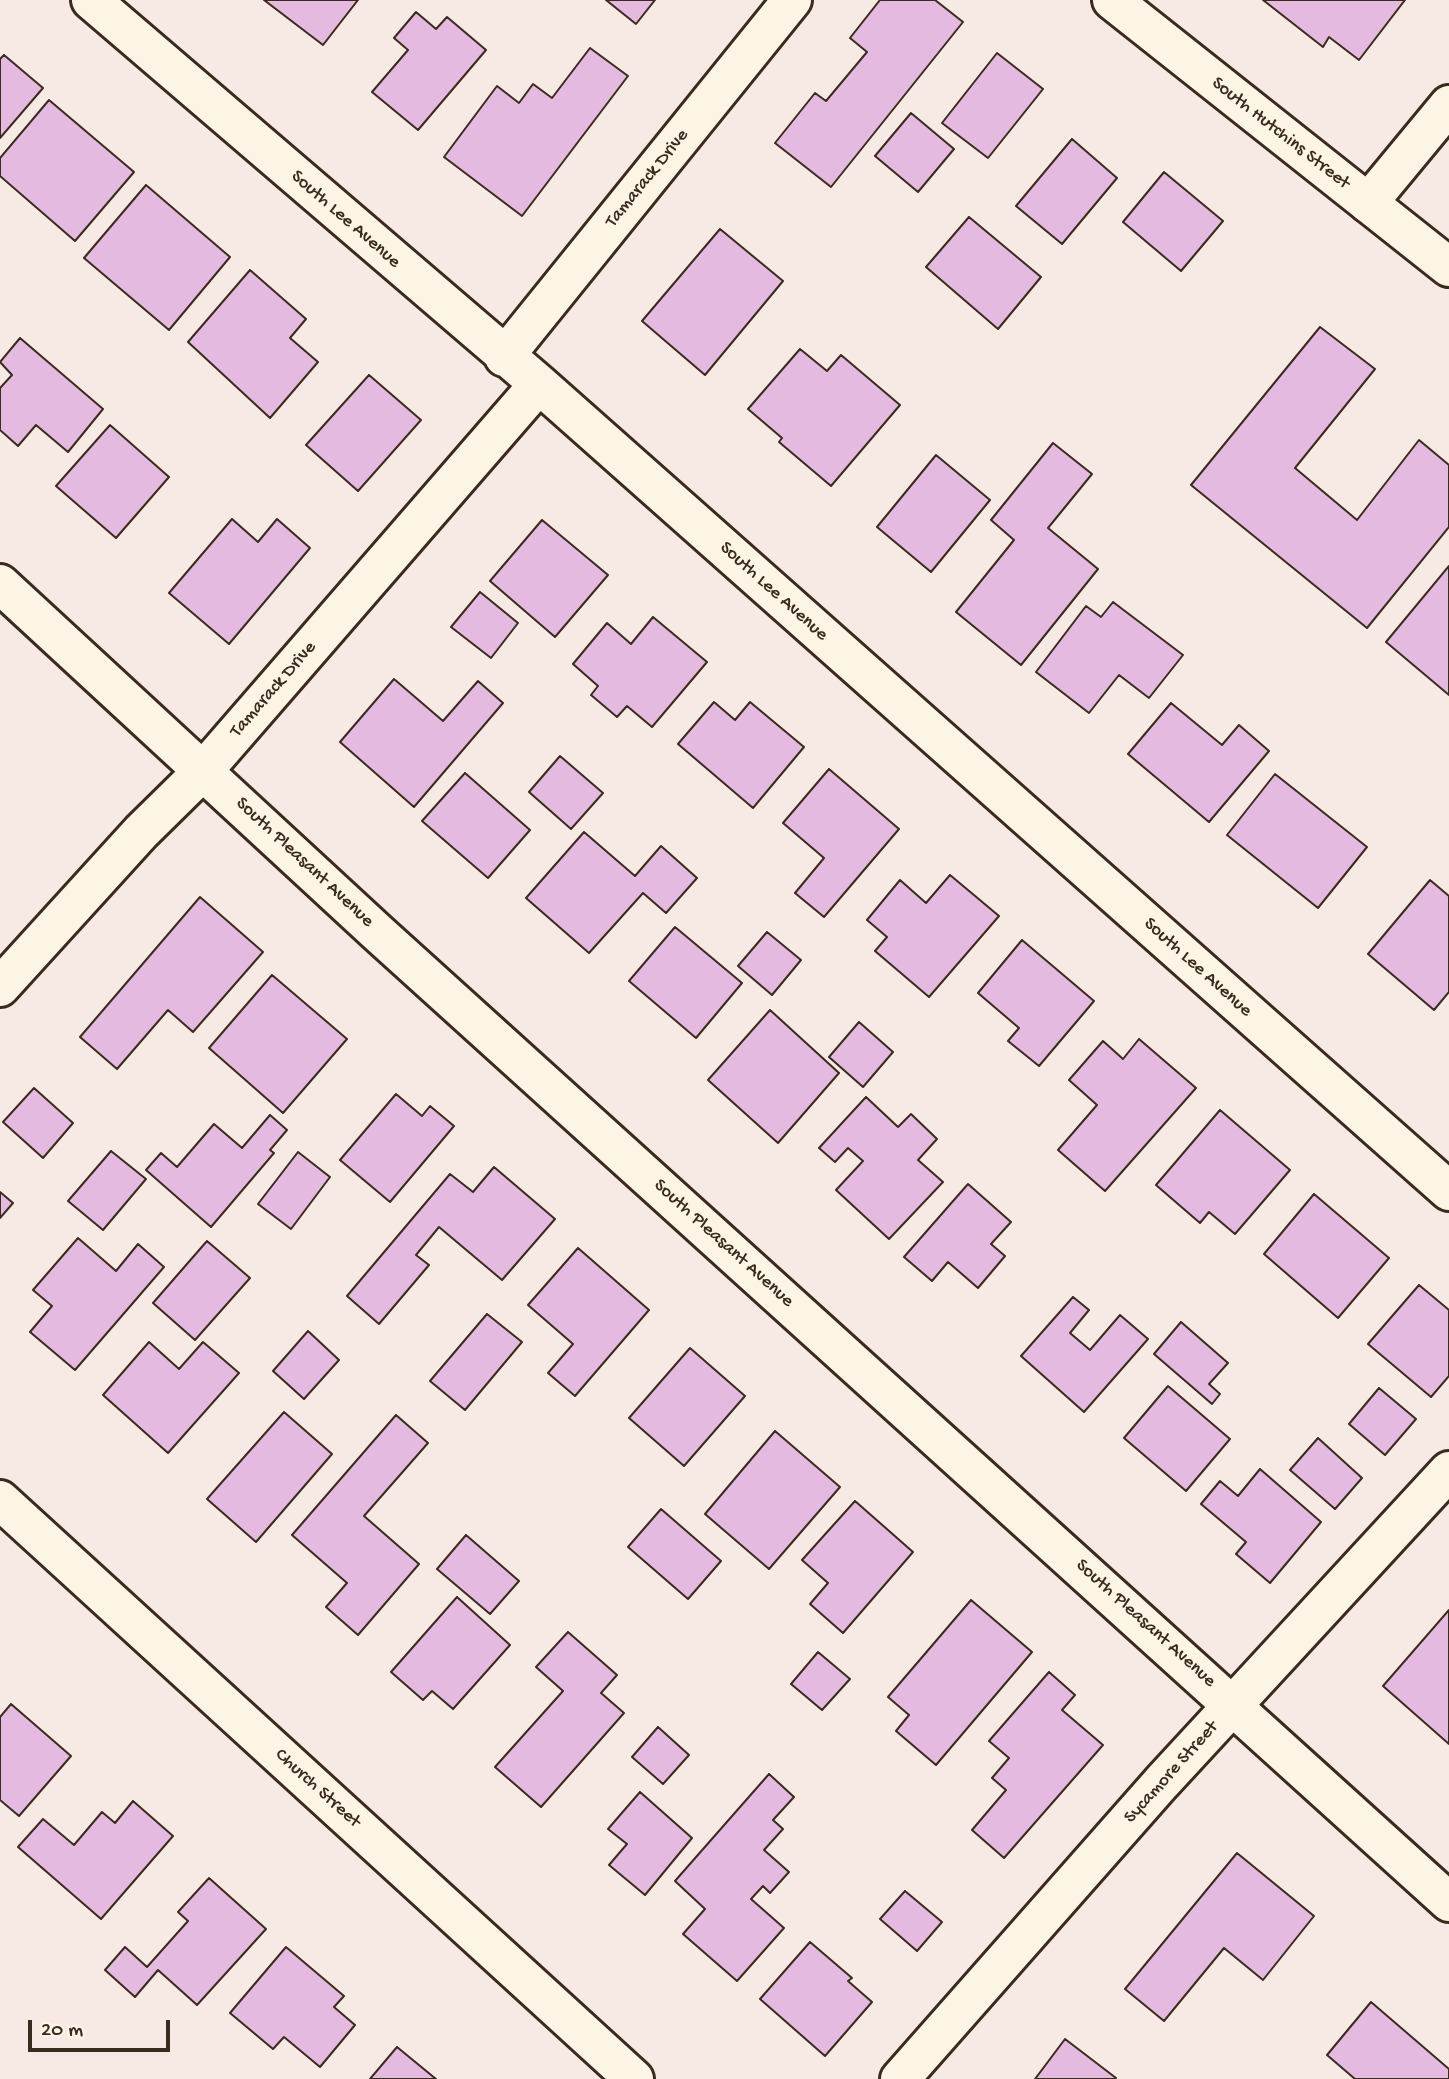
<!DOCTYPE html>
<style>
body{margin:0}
#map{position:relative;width:1449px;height:2079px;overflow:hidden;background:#f7e9e4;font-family:"Gochi Hand",sans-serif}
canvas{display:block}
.scale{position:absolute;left:28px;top:2020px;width:142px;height:32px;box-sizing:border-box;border:4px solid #3b2a1e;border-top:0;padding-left:9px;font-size:21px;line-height:24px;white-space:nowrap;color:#3b2a1e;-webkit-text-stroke:5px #fcf5e5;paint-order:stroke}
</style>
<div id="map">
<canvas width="1449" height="2079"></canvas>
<div class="scale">20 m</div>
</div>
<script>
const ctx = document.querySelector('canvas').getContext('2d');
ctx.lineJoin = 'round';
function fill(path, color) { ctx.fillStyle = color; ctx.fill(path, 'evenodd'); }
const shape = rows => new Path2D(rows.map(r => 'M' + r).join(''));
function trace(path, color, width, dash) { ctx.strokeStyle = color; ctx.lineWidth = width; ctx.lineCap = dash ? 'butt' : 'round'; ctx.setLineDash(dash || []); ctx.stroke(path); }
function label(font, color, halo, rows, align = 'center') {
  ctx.font = font + ' "Gochi Hand",sans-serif'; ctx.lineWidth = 7; ctx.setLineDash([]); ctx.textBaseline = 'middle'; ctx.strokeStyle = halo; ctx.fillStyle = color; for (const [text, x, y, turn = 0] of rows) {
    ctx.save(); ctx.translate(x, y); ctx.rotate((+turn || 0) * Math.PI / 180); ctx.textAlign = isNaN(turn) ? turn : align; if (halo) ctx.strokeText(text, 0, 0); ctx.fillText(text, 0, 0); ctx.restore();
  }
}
const building = shape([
 [264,0,358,0,323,45,264,0],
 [606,0,655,0,636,24,606,0],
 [880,0,935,0,963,22,831,187,775,143,815,93,826,101,867,52,850,38,880,0],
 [1263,0,1405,0,1359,60,1329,37,1323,47,1263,0],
 [416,12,436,29,447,17,486,50,418,130,372,92,408,50,394,38,416,12],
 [590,48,628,76,522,216,444,157,497,86,519,103,533,84,552,98,590,48],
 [997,53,1043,89,988,158,942,123,997,53],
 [4,55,43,88,0,138,0,59,4,55],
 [49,100,134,172,75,241,0,176,0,158,49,100],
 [911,113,954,149,918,192,875,156,911,113],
 [1072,139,1117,178,1062,244,1016,206,1072,139],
 [1164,172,1223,221,1181,271,1123,222,1164,172],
 [146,185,230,257,169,330,84,258,146,185],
 [969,217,1041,277,998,329,926,267,969,217],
 [720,229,783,281,705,375,642,321,720,229],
 [250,270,306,319,290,338,318,362,270,418,188,342,250,270],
 [1320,327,1375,369,1295,468,1357,520,1419,440,1449,465,1449,527,1367,628,1191,485,1320,327],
 [20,338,103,409,68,452,36,425,18,446,0,430,0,388,12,375,0,362,20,338],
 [800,349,827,371,841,355,900,405,831,486,779,442,782,438,748,409,800,349],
 [369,375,421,420,358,491,306,445,369,375],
 [110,425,169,477,116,538,56,486,110,425],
 [1053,443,1092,474,1048,528,1098,569,1021,665,956,612,1014,540,991,520,1053,443],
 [936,455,990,500,931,572,877,527,936,455],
 [232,519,258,542,277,519,310,548,229,644,169,593,232,519],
 [542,520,608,575,555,637,490,581,542,520],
 [1449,566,1449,695,1386,642,1449,566],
 [480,592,518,623,491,658,451,627,480,592],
 [1113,602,1183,655,1149,698,1119,675,1089,713,1036,672,1086,606,1101,617,1113,602],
 [653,617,707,662,652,727,627,706,617,717,591,695,598,686,573,664,607,623,631,644,653,617],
 [394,679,443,721,478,681,503,703,414,807,340,742,394,679],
 [714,702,735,720,750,702,804,747,753,808,678,744,714,702],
 [1171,703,1222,745,1239,725,1269,751,1209,822,1128,754,1171,703],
 [560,756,603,793,571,829,529,792,560,756],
 [829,769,899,829,824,917,795,893,824,858,783,823,829,769],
 [465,773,530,830,488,878,422,821,465,773],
 [1275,774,1367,847,1318,908,1227,835,1275,774],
 [584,832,635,876,661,846,697,878,666,913,643,893,589,953,526,898,584,832],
 [950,875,999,916,929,997,875,951,887,937,867,920,900,880,926,903,950,875],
 [1430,880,1449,896,1449,992,1434,1010,1368,954,1430,880],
 [200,897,263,952,193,1032,168,1010,117,1069,80,1037,200,897],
 [675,927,742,983,696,1038,629,981,675,927],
 [767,932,801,960,772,995,738,966,767,932],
 [1022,940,1094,1001,1039,1066,1008,1041,1019,1028,978,993,1022,940],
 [272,975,347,1039,283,1113,209,1048,272,975],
 [770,1010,839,1073,778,1143,708,1080,770,1010],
 [859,1022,893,1052,863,1087,829,1057,859,1022],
 [1139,1039,1196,1088,1105,1191,1058,1150,1097,1105,1069,1080,1103,1041,1123,1059,1139,1039],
 [34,1088,73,1123,43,1158,3,1122,34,1088],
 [396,1094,422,1116,430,1106,454,1126,390,1202,340,1160,396,1094],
 [866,1097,898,1127,911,1114,937,1139,918,1160,943,1182,889,1239,836,1190,863,1161,848,1148,835,1162,819,1148,866,1097],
 [1220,1110,1290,1170,1235,1234,1209,1212,1200,1223,1156,1185,1220,1110],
 [270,1115,287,1130,270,1150,274,1153,211,1227,146,1170,161,1153,177,1167,214,1124,242,1148,270,1115],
 [111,1151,146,1179,103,1230,68,1201,111,1151],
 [298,1152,330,1177,291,1229,258,1204,298,1152],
 [494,1167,555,1219,502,1280,439,1227,416,1255,429,1265,379,1324,347,1296,450,1174,473,1192,494,1167],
 [968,1184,1011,1222,991,1244,1005,1256,978,1288,948,1262,932,1281,904,1257,968,1184],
 [0,1192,13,1203,0,1218,0,1192],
 [1314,1194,1389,1258,1338,1318,1264,1254,1314,1194],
 [78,1238,116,1271,138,1244,164,1267,75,1370,30,1332,52,1306,33,1290,78,1238],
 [207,1241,250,1278,195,1340,153,1303,207,1241],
 [578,1248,649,1310,575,1396,548,1373,573,1344,528,1305,578,1248],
 [1419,1285,1449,1310,1449,1376,1431,1397,1368,1344,1419,1285],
 [1073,1297,1089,1310,1070,1333,1090,1350,1120,1315,1148,1339,1084,1412,1021,1356,1073,1297],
 [487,1314,522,1342,465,1410,430,1381,487,1314],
 [1181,1322,1228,1363,1209,1384,1220,1394,1212,1404,1154,1354,1181,1322],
 [308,1331,339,1360,304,1399,273,1371,308,1331],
 [149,1342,179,1369,203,1342,239,1373,168,1453,103,1395,149,1342],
 [690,1348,745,1396,684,1466,629,1418,690,1348],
 [1168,1386,1230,1439,1186,1491,1124,1438,1168,1386],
 [1379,1388,1416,1419,1385,1455,1349,1424,1379,1388],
 [284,1412,332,1454,256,1542,207,1499,284,1412],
 [396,1415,428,1443,364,1516,419,1564,358,1635,326,1607,347,1583,292,1535,396,1415],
 [775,1431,840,1487,769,1569,705,1514,775,1431],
 [1318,1438,1362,1478,1335,1509,1290,1470,1318,1438],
 [1260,1469,1321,1522,1270,1583,1236,1554,1246,1542,1201,1504,1220,1481,1238,1496,1260,1469],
 [855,1501,913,1552,843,1633,810,1604,828,1583,802,1560,855,1501],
 [661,1509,721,1561,688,1599,628,1547,661,1509],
 [466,1535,519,1581,490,1614,437,1569,466,1535],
 [457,1597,510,1645,453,1709,432,1691,423,1700,391,1672,457,1597],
 [971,1600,1032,1652,936,1765,896,1731,909,1715,888,1697,971,1600],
 [1449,1610,1449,1744,1383,1686,1449,1610],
 [568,1632,617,1675,601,1693,624,1713,541,1807,495,1767,563,1691,536,1667,568,1632],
 [818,1652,850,1679,822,1710,791,1684,818,1652],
 [1049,1672,1075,1695,1062,1710,1103,1745,1004,1858,972,1830,1006,1790,992,1778,1009,1758,989,1741,1049,1672],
 [11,1704,71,1756,19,1816,0,1800,0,1717,11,1704],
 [658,1727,689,1755,663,1784,632,1757,658,1727],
 [769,1774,794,1797,773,1820,783,1829,764,1850,789,1872,770,1893,763,1886,751,1899,784,1928,737,1981,683,1934,705,1909,675,1881,769,1774],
 [640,1792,692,1838,645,1895,609,1865,627,1844,608,1829,640,1792],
 [133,1801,173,1836,101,1919,18,1847,43,1819,74,1845,102,1812,115,1823,133,1801],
 [1237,1853,1314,1916,1263,1980,1224,1948,1164,2021,1125,1989,1237,1853],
 [209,1878,266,1929,197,2005,158,1970,135,1997,105,1970,125,1947,147,1967,188,1921,178,1912,209,1878],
 [905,1891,942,1922,917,1951,880,1919,905,1891],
 [810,1942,852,1978,848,1981,872,2002,825,2056,760,1999,810,1942],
 [286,1947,344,1996,334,2007,355,2025,320,2067,284,2037,273,2049,230,2013,286,1947],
 [1371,2002,1449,2069,1449,2079,1355,2079,1327,2055,1371,2002],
 [1065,2039,1116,2078,1115,2079,1035,2079,1065,2039],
 [397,2047,436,2079,370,2079,397,2047]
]);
const minor = shape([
 [91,0,539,384,1449,1191],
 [1368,203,1449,105],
 [504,357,792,0],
 [0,584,378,933,1449,1902],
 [0,987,141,832,204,770,539,384],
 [0,1500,634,2079],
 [900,2079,1161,1783,1449,1471]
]);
const major = shape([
 [1112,0,1449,267]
]);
const streetNames = [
 ["South Hutchins Street",1280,134,38],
 ["Tamarack Drive",648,179,-51],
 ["South Lee Avenue",345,220,41],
 ["South Lee Avenue",773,592,42],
 ["Tamarack Drive",274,690,-49],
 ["South Pleasant Avenue",304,863,43],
 ["South Lee Avenue",1197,968,42],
 ["South Pleasant Avenue",723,1244,42],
 ["South Pleasant Avenue",1145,1624,42],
 ["Sycamore Street",1172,1773,-48],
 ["Church Street",317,1789,42]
];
fill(building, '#e5bae0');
trace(building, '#3b2a1e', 2);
trace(minor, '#3b2a1e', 44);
trace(major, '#3b2a1e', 44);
trace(minor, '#fcf5e5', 38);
trace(major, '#fcf5e5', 38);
label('19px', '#3b2a1e', '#fcf5e5', streetNames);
</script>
